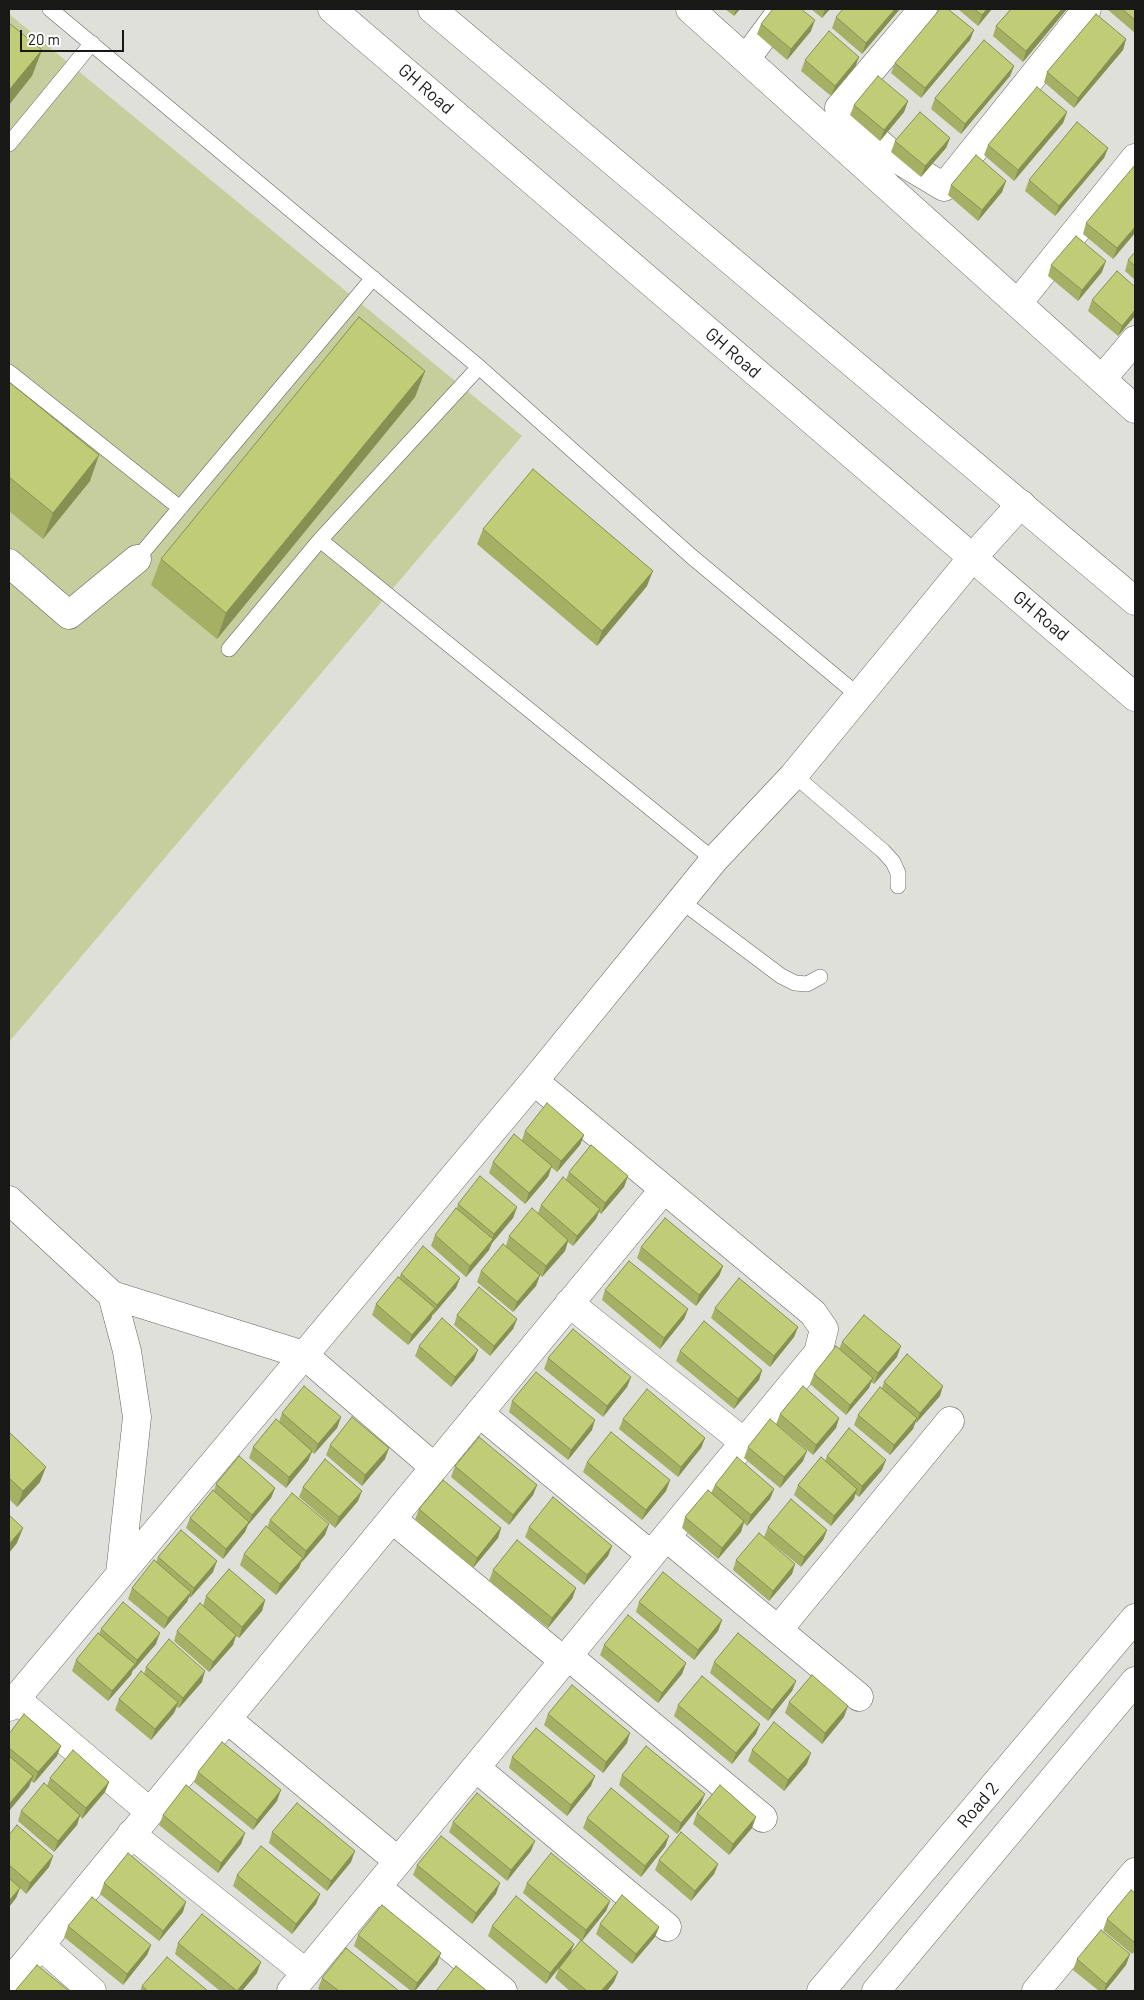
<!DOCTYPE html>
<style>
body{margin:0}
#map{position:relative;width:1144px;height:2000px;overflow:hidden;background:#dfe0da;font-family:Barlow,sans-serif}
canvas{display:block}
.frame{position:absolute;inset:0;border:10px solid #181816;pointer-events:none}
.scale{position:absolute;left:20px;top:30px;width:104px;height:22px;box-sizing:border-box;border:2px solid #181816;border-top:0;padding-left:6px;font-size:15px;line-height:18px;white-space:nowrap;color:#181816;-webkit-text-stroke:4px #fff;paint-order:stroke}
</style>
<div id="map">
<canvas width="1144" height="2000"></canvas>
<div class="frame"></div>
<div class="scale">20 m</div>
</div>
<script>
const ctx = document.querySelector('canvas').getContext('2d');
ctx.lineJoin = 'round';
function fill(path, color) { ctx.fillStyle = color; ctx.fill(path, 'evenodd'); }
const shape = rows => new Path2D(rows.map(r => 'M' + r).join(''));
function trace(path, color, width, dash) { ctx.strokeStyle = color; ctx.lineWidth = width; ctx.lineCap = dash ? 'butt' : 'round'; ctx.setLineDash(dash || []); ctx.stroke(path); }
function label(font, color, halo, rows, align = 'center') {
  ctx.font = font + ' Barlow,sans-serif'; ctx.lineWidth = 5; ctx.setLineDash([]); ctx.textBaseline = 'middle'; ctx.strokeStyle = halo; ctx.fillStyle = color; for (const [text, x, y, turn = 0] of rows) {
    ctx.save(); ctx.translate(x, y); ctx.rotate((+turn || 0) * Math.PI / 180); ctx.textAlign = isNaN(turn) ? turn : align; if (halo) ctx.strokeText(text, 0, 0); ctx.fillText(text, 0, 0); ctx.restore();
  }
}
const green = shape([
 [9,14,522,436,9,1042]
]);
const service = shape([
 [50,9,479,367,691,556,859,696],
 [9,144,92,43],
 [479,367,320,540,714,860],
 [9,372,180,508],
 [137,559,373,278],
 [229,649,320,540],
 [794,775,883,851,893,862,898,873,898,886],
 [681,901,781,976,795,983,807,984,820,977]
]);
const minor = shape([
 [690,9,1135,409],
 [923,9,839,108,897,159,944,187,1087,9],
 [746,59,783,9],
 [1018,303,1135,158],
 [1102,379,1135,340],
 [9,563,69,615,137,559],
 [534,1081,664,1189],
 [9,1200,112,1295,304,1355,434,1467],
 [112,1295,127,1351,137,1417,120,1574],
 [569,1303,744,1442],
 [479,1413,651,1555],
 [392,1519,564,1661],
 [666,1537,859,1697],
 [778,1630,950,1421],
 [568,1656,763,1818],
 [16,1699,150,1812],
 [9,1707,534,1081,714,860,794,775,972,558,1021,504],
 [227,1719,664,1189,813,1313,824,1329,818,1353,291,1991],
 [476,1768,667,1927],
 [131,1834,306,1973],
 [377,1887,503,1991],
 [40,1945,92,1991],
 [9,1983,227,1719,398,1861],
 [1036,1991,1135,1872]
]);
const tertiary = shape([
 [821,1991,1135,1618],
 [876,1991,1135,1681]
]);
const secondary = shape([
 [332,9,1135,697],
 [432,9,1135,601]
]);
const wall = shape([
 [725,9,740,9,734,16],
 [811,9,830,9,822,18],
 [900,9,862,54,832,28,836,17],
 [958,9,992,9,978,26],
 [1011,9,1067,9,1023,62,993,36,996,26],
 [1107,9,1135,9,1135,33],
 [761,24,811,31,787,60,757,34],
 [974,30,970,40,921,98,891,73,895,63],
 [1126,39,1123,50,1074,108,1044,82,1047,72],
 [859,57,855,67,831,96,801,71,805,60],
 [1014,66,1010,76,961,134,931,109,935,98],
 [908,101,904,112,880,141,850,115,854,105],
 [1067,112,1063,123,1014,181,984,155,988,145],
 [950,138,946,148,921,177,891,152,895,141],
 [1108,148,1104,158,1055,216,1025,191,1029,180],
 [1006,181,1002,192,978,221,948,195,951,185],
 [1086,223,1135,233,1113,259,1083,234],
 [1135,252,1135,280,1125,271,1128,260],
 [1051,265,1102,272,1078,301,1048,276],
 [1092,300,1135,316,1118,336,1088,311],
 [425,371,415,397,217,639,151,585,161,559],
 [9,382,90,481,43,539,9,511],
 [483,529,647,586,597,646,477,544],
 [525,1131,584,1135,580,1145,557,1172,551,1167,548,1177,525,1204,489,1173,493,1162,522,1140],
 [569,1172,628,1176,624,1187,601,1214,599,1212,596,1219,573,1246,568,1242,565,1251,542,1277,540,1275,536,1286,513,1312,477,1282,481,1271,506,1246,509,1236,538,1213,541,1205,566,1180],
 [458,1204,517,1207,513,1218,492,1243,489,1250,466,1277,431,1246,435,1235,457,1208],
 [641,1247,723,1266,719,1276,696,1306,637,1258],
 [401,1274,460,1278,456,1288,433,1315,432,1314,431,1319,408,1345,372,1315,376,1304,399,1278],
 [605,1290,688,1309,684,1319,660,1349,602,1300],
 [715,1308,798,1327,794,1337,770,1367,711,1318],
 [457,1315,517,1319,513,1329,490,1356,454,1325],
 [842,1342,897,1357,874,1384,871,1382,869,1388,846,1415,810,1384,814,1374,839,1349],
 [419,1346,478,1350,474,1360,451,1387,415,1356],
 [680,1351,762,1370,759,1380,734,1409,676,1361],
 [548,1358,631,1377,627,1387,603,1417,544,1369],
 [884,1382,940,1396,916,1423,915,1422,913,1429,890,1455,854,1425,858,1415,882,1388],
 [512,1401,592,1430,568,1460,509,1412],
 [282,1413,341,1417,337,1428,314,1454,312,1452,308,1461,286,1488,249,1458,253,1447,279,1422],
 [780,1414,839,1418,836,1428,813,1455,776,1424],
 [623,1419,705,1438,701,1448,678,1477,619,1429],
 [9,1432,40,1482,17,1507,9,1499],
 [330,1445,385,1459,362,1486,326,1455],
 [748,1447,803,1461,780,1488,744,1458],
 [827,1456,882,1470,859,1497,855,1494,854,1499,831,1526,794,1495,798,1485,825,1461],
 [587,1462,670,1480,666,1491,642,1520,583,1472],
 [455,1466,537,1485,533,1495,509,1525,451,1477],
 [216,1484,275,1488,271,1498,248,1525,245,1532,223,1559,186,1528,190,1518,214,1491],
 [715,1485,774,1489,770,1499,747,1526,744,1523,741,1532,718,1559,682,1528,685,1517,711,1493],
 [303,1487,358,1501,335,1528,299,1497],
 [419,1509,501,1528,498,1538,473,1568,415,1520],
 [270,1520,329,1524,325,1535,302,1562,302,1561,299,1568,276,1595,240,1565,244,1554,267,1528],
 [529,1527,612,1546,608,1556,584,1585,525,1537],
 [768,1527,827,1530,823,1540,801,1567,764,1537],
 [158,1557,213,1572,190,1598,189,1597,187,1602,164,1629,128,1599,132,1588,156,1562],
 [736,1560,795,1564,792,1574,769,1601,733,1570],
 [493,1570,576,1588,572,1599,548,1628,489,1581],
 [206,1596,265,1600,262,1611,239,1638,236,1636,233,1645,209,1672,174,1641,177,1631,203,1606],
 [639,1602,722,1620,718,1631,694,1660,636,1612],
 [101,1629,156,1644,133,1670,131,1675,108,1701,72,1671,76,1660,99,1634],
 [604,1645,686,1663,682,1674,658,1703,600,1655],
 [714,1662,796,1681,792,1691,768,1721,710,1673],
 [146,1667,202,1682,179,1708,177,1707,174,1713,151,1740,115,1710,119,1699,144,1674],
 [789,1702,844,1717,822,1744,785,1713],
 [678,1705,760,1724,756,1734,732,1764,674,1716],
 [548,1714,627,1743,603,1773,544,1725],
 [9,1734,57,1756,34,1783,31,1781,29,1787,9,1811],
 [752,1750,807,1764,784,1791,748,1761],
 [512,1757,591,1786,567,1816,509,1768],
 [198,1772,277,1801,253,1830,194,1782],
 [622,1775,701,1804,677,1834,619,1785],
 [50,1778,109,1782,105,1792,82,1819,80,1816,77,1825,54,1852,18,1821,21,1811,47,1786],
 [697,1813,752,1828,729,1855,693,1824],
 [163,1815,245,1833,241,1844,218,1873,159,1825],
 [587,1818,669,1836,665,1847,641,1877,583,1828],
 [453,1822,531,1851,507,1881,449,1832],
 [272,1832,351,1862,327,1891,269,1843],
 [9,1835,53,1856,49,1867,26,1894,20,1888,16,1898,9,1907],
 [659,1860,718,1864,714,1874,691,1901,655,1870],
 [417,1865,496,1894,472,1924,413,1875],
 [237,1875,320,1894,316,1904,292,1934,233,1886],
 [104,1883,183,1912,159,1941,100,1894],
 [527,1883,610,1901,606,1911,582,1941,618,1972,614,1982,607,1991,570,1991,555,1978,559,1968,546,1984,488,1936,492,1926,574,1944,570,1954,581,1941,523,1893],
 [1135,1893,1135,1951,1132,1954,1103,1930,1107,1919],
 [600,1924,659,1927,655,1937,632,1964,596,1934],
 [68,1926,151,1945,147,1955,123,1985,64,1937],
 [358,1935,441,1953,437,1964,415,1991,411,1991,354,1946],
 [178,1943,257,1973,242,1991,220,1991,175,1954],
 [1130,1954,1126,1965,1105,1991,1099,1991,1073,1970,1077,1959],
 [322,1978,399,1991,322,1991,318,1989],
 [142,1986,208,1991,140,1991]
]);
const shadedWall = shape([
 [736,9,740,9,734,16],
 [825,9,830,9,822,18],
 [895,9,900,9,862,54,866,43],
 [987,9,992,9,978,26,982,15],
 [1062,9,1067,9,1023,62,1026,51],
 [815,20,811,31,787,60,791,49],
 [974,30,970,40,921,98,925,88],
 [1126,39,1123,50,1074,108,1078,98],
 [42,50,32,76,9,105,9,90],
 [859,57,855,67,831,96,835,86],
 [1014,66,1010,76,961,134,965,124],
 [908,101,904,112,880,141,884,130],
 [1067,112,1063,123,1014,181,1018,170],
 [950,138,946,148,921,177,925,166],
 [1108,148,1104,158,1055,216,1059,206],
 [1006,181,1002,192,978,221,982,210],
 [1135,227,1135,233,1113,259,1117,248],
 [1106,261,1102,272,1078,301,1082,290],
 [1135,310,1135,316,1118,336,1122,326],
 [425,371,415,397,217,639,226,613],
 [99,455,90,481,43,539,53,513],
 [653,571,647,586,597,646,602,631],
 [584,1135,580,1145,557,1172,561,1161],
 [552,1166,548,1177,525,1204,529,1193],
 [628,1176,624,1187,601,1214,605,1203],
 [517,1207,513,1218,492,1243,489,1250,466,1277,470,1266,491,1241,494,1234],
 [600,1209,596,1219,573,1246,577,1236],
 [568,1240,565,1251,542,1277,546,1266],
 [723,1266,719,1276,696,1306,699,1295],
 [540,1275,536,1286,513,1312,517,1302],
 [460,1278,456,1288,433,1315,437,1305],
 [435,1308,431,1319,408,1345,412,1335],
 [688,1309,684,1319,660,1349,664,1338],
 [517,1319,513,1329,490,1356,494,1346],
 [798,1327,794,1337,770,1367,774,1356],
 [901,1346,897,1357,874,1384,878,1373],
 [478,1350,474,1360,451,1387,455,1377],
 [762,1370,759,1380,734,1409,738,1399],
 [631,1377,627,1387,603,1417,607,1406],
 [873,1378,869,1388,846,1415,850,1405],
 [943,1386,940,1396,916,1423,920,1413],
 [341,1417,337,1428,314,1454,318,1444],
 [839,1418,836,1428,813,1455,816,1445],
 [917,1418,913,1429,890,1455,894,1445],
 [595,1420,592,1430,568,1460,571,1450],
 [705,1438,701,1448,678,1477,681,1467],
 [389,1448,385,1459,362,1486,365,1475],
 [312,1451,308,1461,286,1488,289,1477],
 [807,1451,803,1461,780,1488,784,1477],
 [886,1460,882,1470,859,1497,862,1486],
 [46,1467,40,1482,17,1507,23,1491],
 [670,1480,666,1491,642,1520,646,1510],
 [537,1485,533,1495,509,1525,513,1515],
 [275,1488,271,1498,248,1525,252,1515],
 [774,1489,770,1499,747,1526,751,1515],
 [857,1489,854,1499,831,1526,834,1516],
 [362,1491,358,1501,335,1528,339,1517],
 [744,1521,741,1532,718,1559,722,1548],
 [249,1522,245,1532,223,1559,226,1549],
 [329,1524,325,1535,302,1562,306,1551],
 [23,1528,17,1543,9,1553,9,1544],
 [501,1528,498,1538,473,1568,477,1558],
 [827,1530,823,1540,801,1567,804,1557],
 [612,1546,608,1556,584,1585,587,1575],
 [303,1558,299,1568,276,1595,280,1584],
 [217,1561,213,1572,190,1598,194,1588],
 [795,1564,792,1574,769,1601,773,1591],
 [576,1588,572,1599,548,1628,552,1618],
 [191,1592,187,1602,164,1629,168,1618],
 [265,1600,262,1611,239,1638,242,1627],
 [722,1620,718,1631,694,1660,698,1650],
 [160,1633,156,1644,133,1671,137,1660],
 [236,1635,233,1645,209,1672,213,1662],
 [686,1663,682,1674,658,1703,662,1693],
 [135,1664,131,1675,108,1701,112,1691],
 [205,1671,202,1682,179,1708,183,1698],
 [796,1681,792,1691,768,1721,772,1710],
 [178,1702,174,1713,151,1740,155,1729],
 [848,1706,844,1717,822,1744,825,1733],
 [760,1724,756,1734,732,1764,736,1753],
 [630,1733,627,1743,603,1773,606,1762],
 [61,1746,57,1756,34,1783,38,1772],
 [811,1753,807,1764,784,1791,788,1780],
 [33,1776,29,1787,9,1811,9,1806,10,1803],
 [595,1776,591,1786,567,1816,571,1805],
 [109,1782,105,1792,82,1819,86,1808],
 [281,1790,277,1801,253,1830,257,1820],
 [705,1794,701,1804,677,1834,681,1823],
 [80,1815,77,1825,54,1852,58,1841],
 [756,1817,752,1828,729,1855,733,1844],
 [245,1833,241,1844,218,1873,221,1863],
 [669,1836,665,1847,641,1877,645,1866],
 [535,1841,531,1851,507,1881,511,1870],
 [355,1851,351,1862,327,1891,331,1881],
 [53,1856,49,1867,26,1894,30,1883],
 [718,1864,714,1874,691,1901,695,1891],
 [500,1883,496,1894,472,1924,476,1913],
 [20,1888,16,1898,9,1907,9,1901],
 [320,1894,316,1904,292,1934,296,1924],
 [610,1901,606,1911,582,1941,586,1930],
 [186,1902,183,1912,159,1941,163,1931],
 [659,1927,655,1937,632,1964,636,1954],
 [574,1944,570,1954,546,1984,550,1973],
 [151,1945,147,1955,123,1985,127,1974],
 [441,1953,437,1964,415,1991,414,1991,417,1983],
 [1130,1954,1126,1965,1105,1991,1104,1991,1106,1984],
 [261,1962,257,1973,242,1991,237,1991],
 [618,1972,614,1982,607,1991,601,1991]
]);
const building = shape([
 [773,9,801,9,815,20,791,49,761,24,773,9],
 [843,9,895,9,866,43,836,17,843,9],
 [940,9,948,9,974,30,925,88,895,63,940,9],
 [974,9,987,9,982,15,974,9],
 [1011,9,1062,9,1026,51,996,26,1011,9],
 [1122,9,1135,9,1135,20,1122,9],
 [1096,14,1126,39,1078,98,1047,72,1096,14],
 [9,23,42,50,9,90,9,23],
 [829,31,859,57,835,86,805,60,829,31],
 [984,40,1014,66,965,124,935,98,984,40],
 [878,76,908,101,884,130,854,105,878,76],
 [1037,87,1067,112,1018,170,988,145,1037,87],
 [920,112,950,138,925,166,895,141,920,112],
 [1077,122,1108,148,1059,206,1029,180,1077,122],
 [976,155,1006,181,982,210,951,185,976,155],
 [1135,165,1135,227,1117,248,1086,223,1135,165],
 [1076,236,1106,261,1082,290,1051,265,1076,236],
 [1135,252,1135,266,1128,260,1135,252],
 [1117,271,1135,287,1135,310,1122,326,1092,300,1117,271],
 [359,317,425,371,226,613,161,559,359,317],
 [9,382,99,455,53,513,9,477,9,382],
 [533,469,653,571,602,631,483,529,533,469],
 [547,1103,584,1135,561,1161,525,1131,547,1103],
 [514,1134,552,1166,529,1193,493,1162,514,1134],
 [591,1145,628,1176,605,1203,569,1172,591,1145],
 [480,1176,517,1207,494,1234,458,1204,480,1176],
 [563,1177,600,1209,577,1236,541,1205,563,1177],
 [456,1208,493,1239,470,1266,435,1235,456,1208],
 [532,1208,568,1240,546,1266,509,1236,532,1208],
 [665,1218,723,1266,699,1295,641,1247,665,1218],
 [503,1244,540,1275,517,1302,481,1271,503,1244],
 [423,1246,460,1278,437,1305,401,1274,423,1246],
 [629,1261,688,1309,664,1338,605,1290,629,1261],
 [398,1277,435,1308,412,1335,376,1304,398,1277],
 [739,1278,798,1327,774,1356,715,1308,739,1278],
 [479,1287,517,1319,494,1346,457,1315,479,1287],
 [864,1315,901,1346,878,1373,842,1342,864,1315],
 [442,1318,478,1350,455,1377,419,1346,442,1318],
 [704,1321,762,1370,738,1399,680,1351,704,1321],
 [573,1329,631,1377,607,1406,548,1358,573,1329],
 [836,1346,873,1378,850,1405,814,1374,836,1346],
 [907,1354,943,1386,920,1413,884,1382,907,1354],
 [536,1372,595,1420,571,1450,512,1401,536,1372],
 [304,1386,341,1417,318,1444,282,1413,304,1386],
 [803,1386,839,1418,816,1445,780,1414,803,1386],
 [880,1387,917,1418,894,1445,858,1415,880,1387],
 [647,1389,705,1438,681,1467,623,1419,647,1389],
 [352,1417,389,1448,365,1475,330,1445,352,1417],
 [276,1419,312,1451,289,1477,253,1447,276,1419],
 [770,1419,807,1451,784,1477,748,1447,770,1419],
 [849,1428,886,1460,862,1486,827,1456,849,1428],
 [9,1432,46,1467,23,1491,9,1478,9,1432],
 [611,1432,670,1480,646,1510,587,1462,611,1432],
 [479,1437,537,1485,513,1515,455,1466,479,1437],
 [239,1456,275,1488,252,1515,216,1484,239,1456],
 [737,1457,774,1489,751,1515,715,1485,737,1457],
 [821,1457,857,1489,834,1516,798,1485,821,1457],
 [325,1459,362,1491,339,1517,303,1487,325,1459],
 [443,1480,501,1528,477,1558,419,1509,443,1480],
 [213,1490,249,1522,226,1549,190,1518,213,1490],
 [708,1490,744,1521,722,1548,685,1517,708,1490],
 [292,1493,329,1524,306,1551,270,1520,292,1493],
 [553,1497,612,1546,587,1575,529,1527,553,1497],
 [791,1499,827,1530,804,1557,768,1527,791,1499],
 [9,1515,23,1528,9,1544,9,1515],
 [266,1526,303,1558,280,1584,244,1554,266,1526],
 [181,1530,217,1561,194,1588,158,1557,181,1530],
 [759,1533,795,1564,773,1591,736,1560,759,1533],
 [517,1540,576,1588,552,1618,493,1570,517,1540],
 [154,1560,191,1592,168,1618,132,1588,154,1560],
 [229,1569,265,1600,242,1627,206,1596,229,1569],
 [663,1572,722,1620,698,1650,639,1602,663,1572],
 [123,1602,160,1633,137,1660,101,1629,123,1602],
 [200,1603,236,1635,213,1662,177,1631,200,1603],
 [628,1615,686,1663,662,1693,604,1645,628,1615],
 [98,1633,135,1664,112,1691,76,1660,98,1633],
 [738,1633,796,1681,772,1710,714,1662,738,1633],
 [169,1639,205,1671,183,1698,146,1667,169,1639],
 [141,1671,178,1702,155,1729,119,1699,141,1671],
 [812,1675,848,1706,825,1733,789,1702,812,1675],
 [702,1676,760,1724,736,1753,678,1705,702,1676],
 [572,1685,630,1733,606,1762,548,1714,572,1685],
 [24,1714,61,1746,38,1772,9,1748,9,1734,24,1714],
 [774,1722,811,1753,788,1780,752,1750,774,1722],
 [536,1728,595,1776,571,1805,512,1757,536,1728],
 [222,1742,281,1790,257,1820,198,1772,222,1742],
 [646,1746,705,1794,681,1823,622,1775,646,1746],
 [73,1750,109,1782,86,1808,50,1778,73,1750],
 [9,1756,33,1776,10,1803,9,1802,9,1756],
 [44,1783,80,1815,58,1841,21,1811,44,1783],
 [186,1785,245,1833,221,1863,163,1815,186,1785],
 [720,1785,756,1817,733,1844,697,1813,720,1785],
 [611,1788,669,1836,645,1866,587,1818,611,1788],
 [477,1793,535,1841,511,1870,453,1822,477,1793],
 [297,1803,355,1851,331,1881,272,1832,297,1803],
 [17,1825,53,1856,30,1883,9,1865,9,1835,17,1825],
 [681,1832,718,1864,695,1891,659,1860,681,1832],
 [441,1836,500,1883,476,1913,417,1865,441,1836],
 [261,1846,320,1894,296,1924,237,1875,261,1846],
 [128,1853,186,1902,163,1931,104,1883,128,1853],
 [551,1853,610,1901,586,1930,527,1883,551,1853],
 [9,1878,20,1888,9,1901,9,1878],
 [1131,1890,1135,1893,1135,1943,1107,1919,1131,1890],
 [622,1895,659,1927,636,1954,600,1924,622,1895],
 [516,1896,574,1944,550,1973,492,1926,516,1896],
 [92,1897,151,1945,127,1974,68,1926,92,1897],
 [382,1905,441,1953,417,1983,358,1935,382,1905],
 [202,1914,261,1962,237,1991,178,1943,202,1914],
 [1101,1930,1130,1954,1106,1984,1077,1959,1101,1930],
 [581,1940,618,1972,601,1991,587,1991,559,1968,581,1940],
 [346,1948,399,1991,339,1991,322,1978,346,1948],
 [167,1957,208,1991,148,1991,142,1986,167,1957],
 [37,1965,69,1991,15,1991,37,1965],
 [456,1966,487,1991,436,1991,456,1966]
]);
const streetNames = [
 ["GH Road",426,89,41],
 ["GH Road",733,353,41],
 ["GH Road",1041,616,40],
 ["Road 2",978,1805,-50]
];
fill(green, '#c5ce9c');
trace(service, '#676863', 16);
trace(minor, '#676863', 29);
trace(tertiary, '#676863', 29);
trace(secondary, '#676863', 29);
trace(service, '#fff', 15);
trace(minor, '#fff', 28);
trace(tertiary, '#fff', 28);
trace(secondary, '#fff', 28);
fill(wall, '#a5b065');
fill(shadedWall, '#869053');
fill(building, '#c0cd76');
trace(building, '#869053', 1);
label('18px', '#181816', '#fff', streetNames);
</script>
